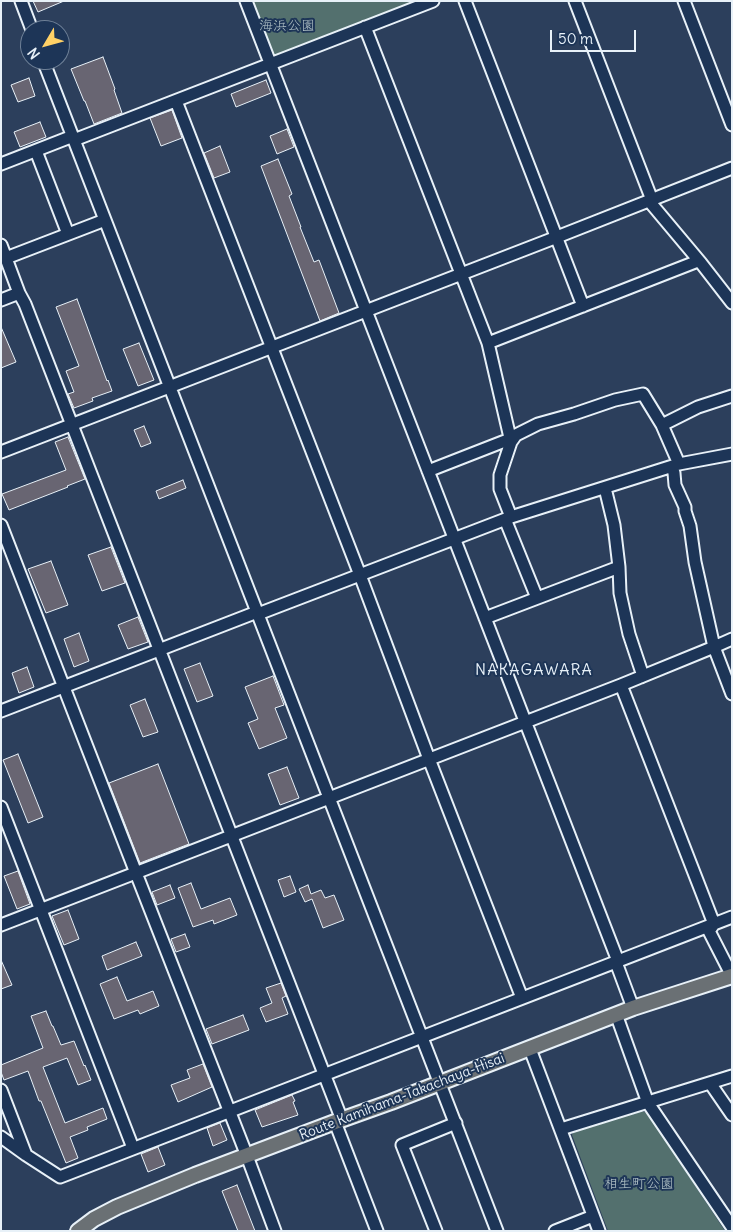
<!DOCTYPE html>
<meta charset="utf-8">
<style>
body{margin:0}
#map{position:relative;width:733px;height:1232px;overflow:hidden;background:#2c3f5c;font-family:Delius,sans-serif}
canvas{display:block}
.frame{position:absolute;inset:0;border:2px solid #e8f1f8;pointer-events:none}
.north{position:absolute;left:20px;top:20px;width:50px;height:50px;box-sizing:border-box;background:#1d3557;border:1px solid #6e8097;border-radius:50%;rotate:233deg;font-size:14px;font-weight:700;line-height:20px;text-align:center;color:#e8f1f8}
.north::after{content:'';display:block;margin:auto;width:18px;height:22px;background:#ffd166;clip-path:polygon(50% 0,100% 100%,50% 72%,0 100%)}
.scale{position:absolute;left:550px;top:30px;width:86px;height:22px;box-sizing:border-box;border:2px solid #e8f1f8;border-top:0;padding-left:6px;font-size:15px;line-height:18px;white-space:nowrap;color:#e8f1f8;-webkit-text-stroke:4px #1d3557;paint-order:stroke}
</style>
<div id="map">
<canvas width="733" height="1232"></canvas>
<div class="frame"></div>
<div class="north">N</div>
<div class="scale">50 m</div>
</div>
<script>
const ctx = document.querySelector('canvas').getContext('2d');
ctx.lineJoin = 'round';
function fill(path, color) { ctx.fillStyle = color; ctx.fill(path, 'evenodd'); }
const shape = rows => new Path2D(rows.map(r => 'M' + r).join(''));
function trace(path, color, width, dash) { ctx.strokeStyle = color; ctx.lineWidth = width; ctx.lineCap = dash ? 'butt' : 'round'; ctx.setLineDash(dash || []); ctx.stroke(path); }
function label(font, color, halo, rows, align = 'center') {
  ctx.font = font + ' Delius,"Klee One",sans-serif'; ctx.lineWidth = 4; ctx.setLineDash([]); ctx.textBaseline = 'middle'; ctx.strokeStyle = halo; ctx.fillStyle = color; for (const [text, x, y, turn = 0] of rows) {
    ctx.save(); ctx.translate(x, y); ctx.rotate((+turn || 0) * Math.PI / 180); ctx.textAlign = isNaN(turn) ? turn : align; if (halo) ctx.strokeText(text, 0, 0); ctx.fillText(text, 0, 0); ctx.restore();
  }
}
const green = shape([
 [251,1,417,1,273,57],
 [642,1111,647,1113,725,1231,608,1231,572,1135,573,1132]
]);
const building = shape([
 [33,1,64,1,38,12,33,1],
 [103,57,115,89,114,90,122,113,94,124,85,101,84,101,71,69,103,57],
 [29,78,35,96,18,102,11,85,29,78],
 [266,80,271,93,236,107,231,94,266,80],
 [172,110,182,138,161,146,150,118,172,110],
 [40,122,46,137,20,147,14,132,40,122],
 [287,129,294,147,277,154,270,136,287,129],
 [220,146,230,172,214,178,204,153,220,146],
 [278,159,292,194,289,196,301,227,300,227,314,262,319,260,339,313,320,321,261,166,278,159],
 [77,299,107,381,108,380,112,391,92,398,93,401,74,408,68,394,74,392,66,371,79,366,56,307,77,299],
 [1,327,16,362,1,368,1,327],
 [139,343,154,380,138,386,123,349,139,343],
 [144,426,151,443,141,447,134,430,144,426],
 [68,437,85,479,67,486,68,487,9,510,2,494,66,470,55,442,68,437],
 [183,480,186,488,159,499,156,491,183,480],
 [111,547,125,583,102,591,88,555,111,547],
 [51,561,68,605,46,613,28,569,51,561],
 [138,617,148,642,128,649,118,625,138,617],
 [79,633,89,661,74,667,64,639,79,633],
 [200,663,213,696,197,702,184,669,200,663],
 [27,667,34,687,19,693,12,673,27,667],
 [273,676,284,705,275,708,287,738,259,749,248,723,258,719,245,687,273,676],
 [145,699,158,732,143,737,130,705,145,699],
 [18,754,43,817,28,823,3,760,18,754],
 [158,764,189,844,140,863,109,783,158,764],
 [287,767,299,798,280,805,268,774,287,767],
 [18,871,30,904,17,909,4,876,18,871],
 [290,876,296,892,284,897,278,880,290,876],
 [191,883,201,909,230,898,237,915,214,924,213,920,193,927,178,888,191,883],
 [170,885,175,898,157,905,152,892,170,885],
 [308,885,311,894,321,890,325,898,334,895,344,920,323,928,312,899,305,902,299,889,308,885],
 [68,910,79,939,64,945,52,916,68,910],
 [185,934,190,947,176,952,171,939,185,934],
 [136,942,142,956,107,970,102,956,136,942],
 [1,960,12,985,1,989,1,960],
 [117,977,127,1001,153,991,159,1006,140,1014,138,1010,114,1019,100,984,117,977],
 [281,983,286,996,282,998,288,1014,266,1022,260,1008,272,1003,266,988,281,983],
 [46,1011,52,1026,53,1026,61,1045,74,1041,84,1066,85,1065,91,1080,78,1085,67,1058,43,1067,65,1123,103,1108,107,1119,87,1127,88,1130,70,1137,78,1158,66,1163,41,1101,39,1101,28,1071,4,1080,1,1072,1,1065,43,1048,31,1016,46,1011],
 [243,1015,249,1030,212,1044,206,1029,243,1015],
 [203,1064,212,1087,178,1102,171,1085,190,1078,187,1070,203,1064],
 [292,1095,295,1101,293,1102,298,1115,262,1127,255,1110,292,1095],
 [220,1123,227,1140,213,1146,207,1128,220,1123],
 [158,1147,165,1165,148,1172,141,1154,158,1147],
 [237,1185,255,1231,238,1231,222,1191,237,1185]
]);
const minor = shape([
 [21,1,32,30],
 [246,1,618,961,617,965,633,1008],
 [465,1,583,306],
 [575,1,652,200],
 [684,1,732,125],
 [365,27,488,343,511,442,500,475,500,489,511,517],
 [43,60,497,1231],
 [176,101,360,575,429,759,522,998],
 [74,140,433,1],
 [36,151,68,234],
 [1,164,73,136],
 [649,201,701,263,732,303],
 [1,245,19,293,1,300],
 [6,258,105,220],
 [19,293,25,304,342,1120],
 [488,343,698,261],
 [511,442,516,435,538,424,574,414,615,400,643,394,662,425],
 [1,452,557,237,732,168],
 [679,464,662,425,698,407,732,396],
 [672,467,674,473,675,485,685,507,685,511,690,526,695,562,714,647,732,694],
 [428,471,510,439],
 [605,488,614,525,619,567,620,593,629,634,642,673,641,677],
 [505,519,537,598],
 [1,525,136,873,247,1156,275,1231],
 [258,614,511,517,679,464,732,454],
 [485,618,619,567],
 [621,685,714,924,709,931,732,976],
 [1,711,257,612],
 [1,807,133,1148],
 [1,925,621,685,714,647,732,639],
 [616,1014,648,1103,732,1227],
 [530,1049,599,1231],
 [710,1083,732,1115],
 [1,1090,26,1155],
 [335,1122,377,1231],
 [561,1129,732,1076],
 [1,1137,26,1155,60,1177,732,917],
 [436,1231,402,1145,456,1123],
 [555,1231,593,1216]
]);
const major = shape([
 [78,1231,94,1219,117,1207,195,1175,335,1122,391,1102,633,1008,732,976]
]);
const parkNames = [
 ["海浜公園",287,26],
 ["相生町公園",639,1184]
];
const streetNames = [
 ["Route Kamihama-Takachaya-Hisai",402,1097,-21]
];
const quarterNames = [
 ["NAKAGAWARA",534,670]
];
fill(green, '#53706e');
fill(building, '#686572');
trace(building, '#e8f1f8', 1);
trace(minor, '#e8f1f8', 15);
trace(major, '#e8f1f8', 18);
trace(minor, '#1d3557', 11);
trace(major, '#6a7074', 14);
label('14px', '#b4c4c8', '#1d3557', parkNames);
label('14px', '#e8f1f8', '#1d3557', streetNames);
ctx.letterSpacing = '1px';
label('16px', '#e8f1f8', '#1d3557', quarterNames);
ctx.letterSpacing = '0px';
</script>
